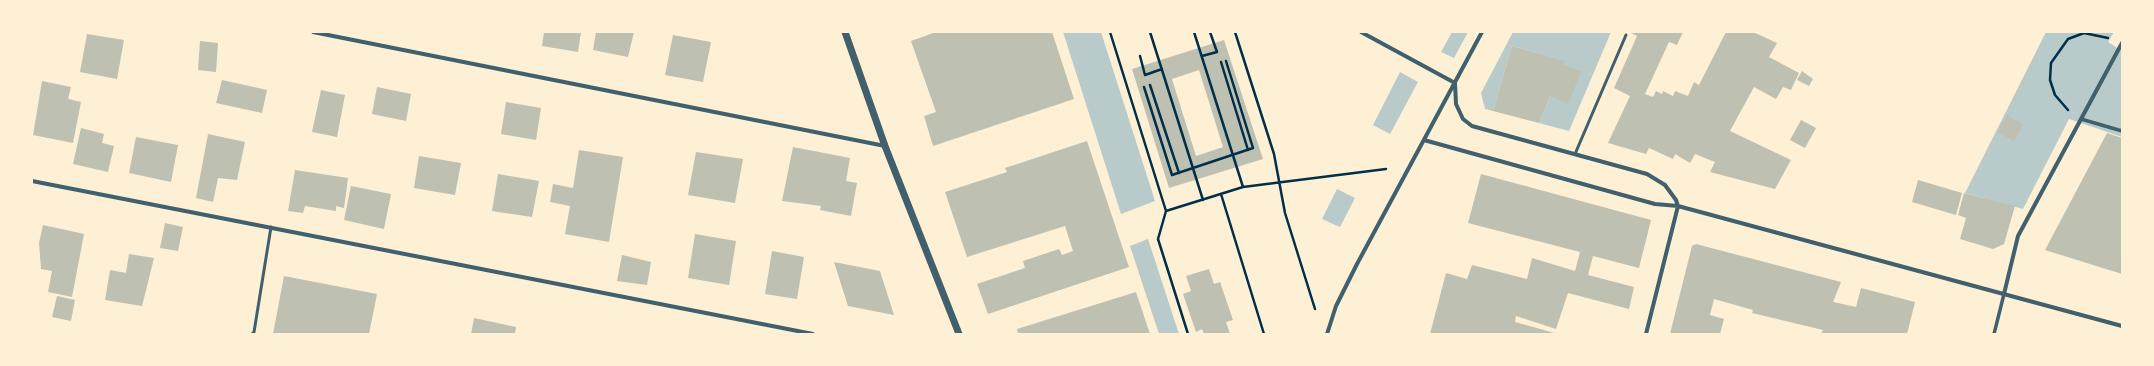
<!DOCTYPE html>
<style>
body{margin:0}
#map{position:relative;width:2154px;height:366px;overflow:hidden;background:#fdf0d5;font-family:Signika,sans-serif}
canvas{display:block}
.frame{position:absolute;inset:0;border:33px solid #fdf0d5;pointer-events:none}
</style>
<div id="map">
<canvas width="2154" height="366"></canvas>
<div class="frame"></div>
</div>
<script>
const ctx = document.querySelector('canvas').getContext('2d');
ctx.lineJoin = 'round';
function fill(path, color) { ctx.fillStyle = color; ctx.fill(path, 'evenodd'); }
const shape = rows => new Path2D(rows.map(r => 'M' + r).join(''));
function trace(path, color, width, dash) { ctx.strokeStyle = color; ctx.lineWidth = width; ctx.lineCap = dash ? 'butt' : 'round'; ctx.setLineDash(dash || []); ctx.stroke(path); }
const green = shape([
 [1063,32,1101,32,1155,201,1121,214],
 [1452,32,1468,32,1454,58,1441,52],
 [1513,32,1611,32,1569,131,1539,123,1564,61,1512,46,1493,111,1485,109,1481,93],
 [2046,32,2114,32,2108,42,2122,51,2122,137,2069,119,2023,209,1965,193],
 [1400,72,1418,82,1390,134,1373,125],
 [1337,189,1355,198,1340,227,1322,219],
 [1148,239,1179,334,1159,334,1130,246]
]);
const building = shape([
 [544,32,581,32,578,52,542,46],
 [596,32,634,32,628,57,593,50],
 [936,32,1052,32,1074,99,933,146,924,116,936,112,911,41],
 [1629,32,1683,32,1677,45,1669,42,1645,94,1653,97,1656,91,1662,94,1663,91,1673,96,1675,91,1688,96,1694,82,1699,85,1726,32,1753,32,1777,43,1769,57,1799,73,1791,90,1783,87,1776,99,1754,87,1730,131,1791,160,1775,189,1710,172,1715,162,1695,154,1690,163,1675,154,1673,159,1649,148,1646,154,1608,143,1630,96,1614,88,1637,36],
 [87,34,124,40,117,79,80,72],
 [673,35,711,42,703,82,665,75],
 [1224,40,1263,159,1169,188,1132,69],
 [1199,70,1223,147,1196,156,1172,79],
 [200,41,218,43,216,72,198,70],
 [1512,46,1565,61,1563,64,1581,72,1568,104,1550,96,1539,123,1493,111],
 [1802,71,1813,79,1809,86,1797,80],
 [222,80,267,90,262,113,216,103],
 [42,81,71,87,68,99,81,102,73,143,33,135],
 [377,87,411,94,406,121,372,114],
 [321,90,345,95,337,137,312,132],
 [506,102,541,108,536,140,501,134],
 [2007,115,2023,125,2014,141,1997,132],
 [1801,120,1816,128,1805,148,1790,140],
 [81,128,104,134,102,143,114,146,108,172,73,164],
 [2107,133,2122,138,2122,274,2045,250],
 [208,134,245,142,237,180,218,178,213,202,196,198],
 [136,137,178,145,171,182,129,173],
 [1087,141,1129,267,988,314,977,284,1025,268,1023,261,1059,249,1062,255,1073,251,1065,226,967,257,945,192,1007,172,1005,168],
 [793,147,850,158,846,181,857,183,851,216,820,210,821,206,782,201],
 [579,150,623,157,609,242,565,234,570,206,550,202,553,184,573,188],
 [696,152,743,159,735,203,688,195],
 [419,156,461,163,455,195,414,188],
 [295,170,348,178,344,208,336,206,336,211,305,206,303,213,288,211],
 [498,174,539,181,532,217,492,211],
 [1481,174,1651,220,1639,268,1593,256,1588,275,1634,287,1629,309,1568,293,1556,329,1516,316,1515,322,1558,334,1430,334,1446,273,1467,279,1472,265,1527,279,1532,258,1575,271,1580,252,1468,223],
 [1918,180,1962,193,1956,215,1912,202],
 [351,186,391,194,384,229,344,220],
 [1964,193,2015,206,2004,244,1993,249,1960,239,1966,218,1958,215],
 [165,223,183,227,178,251,160,248],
 [43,225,84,234,72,297,48,292,52,271,41,269,39,243],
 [695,234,736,241,729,285,688,278],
 [1696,244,1841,282,1833,302,1856,307,1861,288,1915,302,1907,334,1821,334,1823,330,1752,313,1753,310,1714,299,1710,315,1724,319,1720,334,1670,334,1692,246],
 [772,251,804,257,797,299,765,294],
 [129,254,154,258,142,306,105,300,110,270,126,273],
 [622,255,651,262,647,285,617,281],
 [834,262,880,271,894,315,848,306],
 [1209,269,1214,284,1220,282,1233,320,1226,322,1230,334,1204,334,1202,329,1196,332,1183,294,1191,291,1186,276],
 [284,276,377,294,369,334,273,334],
 [1136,292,1150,334,1018,334,1017,329],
 [57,296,75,300,71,321,52,317],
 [474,318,516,327,515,334,471,334]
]);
const path = shape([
 [1110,32,1166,211,1158,239,1188,334],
 [1150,32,1203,200],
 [1194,32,1243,187],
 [1235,32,1274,154,1285,213,1315,309],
 [1140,56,1145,75,1162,69],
 [1202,56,1217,52,1210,32],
 [1221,62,1248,150],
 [1150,85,1179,173],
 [1144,87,1172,175,1253,148,1226,61],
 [2068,110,2055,95,2050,80,2051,63,2068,39,2084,33,2108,38],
 [1221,194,1264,334],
 [1166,211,1243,187,1386,169]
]);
const service = shape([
 [1575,154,1626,35],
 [252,334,254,332,271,227]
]);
const pedestrian = shape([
 [2081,119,2122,131],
 [1994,334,2004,294]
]);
const minor = shape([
 [313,32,885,146],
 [1361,32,1455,83,1456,104,1463,119,1472,126,1647,174,1665,185,1676,200,1678,206],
 [1424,140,1655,204,1678,206,2122,326],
 [32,181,813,334],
 [2004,294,2018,236,2122,43],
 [1327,334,1336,306,1357,264,1482,32],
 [1646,334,1678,206]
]);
const tertiary = shape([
 [845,32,885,146,959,334]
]);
fill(green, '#b9caca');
fill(building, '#bec0b2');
trace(path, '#003049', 2.5);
trace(service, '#3f606c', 3);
trace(pedestrian, '#3f606c', 3.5);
trace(minor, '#3f606c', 4);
trace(tertiary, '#3f606c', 7);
</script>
